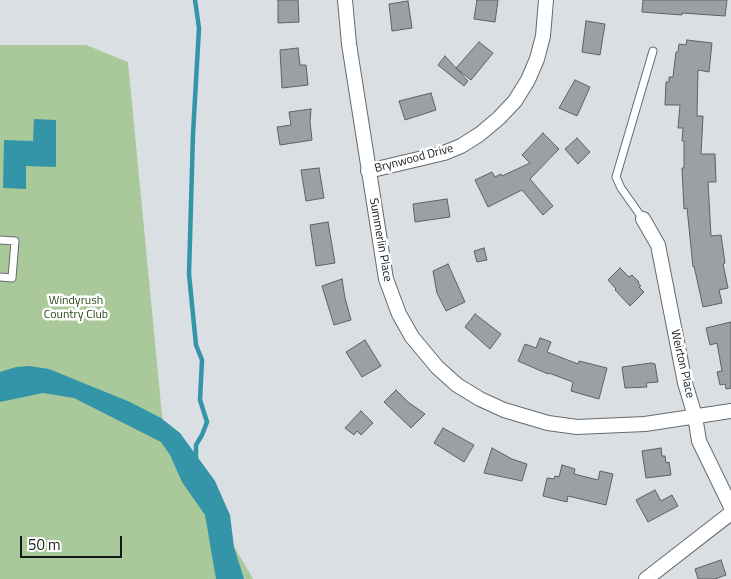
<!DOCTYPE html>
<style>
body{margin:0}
#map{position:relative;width:731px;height:579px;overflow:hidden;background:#dadfe4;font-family:"Titillium Web",sans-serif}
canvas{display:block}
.scale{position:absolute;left:20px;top:536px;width:102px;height:22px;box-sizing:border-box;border:2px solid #161819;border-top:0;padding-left:6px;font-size:15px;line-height:18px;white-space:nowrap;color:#161819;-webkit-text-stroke:4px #fff;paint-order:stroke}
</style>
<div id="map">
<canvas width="731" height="579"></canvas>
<div class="scale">50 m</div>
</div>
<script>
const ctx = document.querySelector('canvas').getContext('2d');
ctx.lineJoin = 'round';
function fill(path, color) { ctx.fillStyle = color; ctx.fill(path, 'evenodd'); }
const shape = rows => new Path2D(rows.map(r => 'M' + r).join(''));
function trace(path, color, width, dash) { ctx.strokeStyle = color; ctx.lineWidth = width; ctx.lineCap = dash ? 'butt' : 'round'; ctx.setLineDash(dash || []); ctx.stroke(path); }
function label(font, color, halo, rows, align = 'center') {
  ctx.font = font + ' "Titillium Web",sans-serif'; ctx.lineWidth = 5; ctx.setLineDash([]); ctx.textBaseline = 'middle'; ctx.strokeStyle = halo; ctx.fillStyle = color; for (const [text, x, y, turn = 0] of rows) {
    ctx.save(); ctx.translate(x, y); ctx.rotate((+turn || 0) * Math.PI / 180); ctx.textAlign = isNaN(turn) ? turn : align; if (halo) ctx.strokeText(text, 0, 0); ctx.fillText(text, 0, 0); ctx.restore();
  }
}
const green = shape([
 [0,45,86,45,128,62,164,436,186,463,253,579,0,579]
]);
const water = shape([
 [34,119,56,120,56,167,26,166,26,189,3,188,4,140,33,141],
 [29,366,49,369,130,402,161,418,180,433,215,481,230,515,234,547,244,579,216,579,205,515,182,482,170,455,161,442,74,398,43,393,0,402,0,372,16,367]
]);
const stream = shape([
 [195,0,199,28,193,134,189,274,196,345,202,360,200,400,207,422,202,435,196,445,196,460]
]);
const building = shape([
 [278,0,298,0,299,22,278,23,278,0],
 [477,0,498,0,495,22,474,19,477,0],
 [643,0,727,0,725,16,682,13,682,15,642,12,643,0],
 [408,1,412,28,392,31,389,4,408,1],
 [586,21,605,24,600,55,582,52,586,21],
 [687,40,712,43,709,72,698,70,697,116,703,116,701,154,715,154,716,182,708,182,711,236,721,235,725,263,723,264,728,288,719,290,722,303,703,307,694,266,693,267,687,208,684,209,682,168,684,168,684,141,682,141,683,128,678,128,680,105,665,105,666,82,669,82,669,77,673,77,676,52,678,52,679,44,686,45,687,40],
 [479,42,493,53,471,80,456,68,479,42],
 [298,48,300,65,306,65,308,85,282,88,280,50,298,48],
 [445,56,468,81,464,86,438,65,445,56],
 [575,80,590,87,577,116,559,108,575,80],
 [431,93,436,110,405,120,399,101,431,93],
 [311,109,310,122,312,140,280,145,277,127,291,125,289,112,311,109],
 [543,133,559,149,530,179,553,206,543,215,522,190,488,207,475,180,492,172,495,177,501,174,502,176,530,163,522,155,543,133],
 [577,138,590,152,578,164,565,149,577,138],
 [319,168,324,198,306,201,301,170,319,168],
 [447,199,450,217,415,222,413,204,447,199],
 [328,222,335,263,316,266,310,225,328,222],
 [484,248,487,260,477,262,474,251,484,248],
 [448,264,465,302,446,311,437,293,433,271,448,264],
 [620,268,629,277,632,275,639,282,638,283,641,286,639,287,644,292,630,306,615,290,616,289,608,280,620,268],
 [342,279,345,298,351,320,334,325,322,286,342,279],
 [475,314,501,334,490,349,465,327,475,314],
 [731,322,731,388,726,389,725,384,720,385,717,372,722,371,717,343,710,345,706,328,731,322],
 [540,338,551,342,547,352,578,364,579,361,607,368,599,399,571,391,573,382,549,373,548,374,518,361,525,344,536,348,540,338],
 [365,340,381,366,362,377,346,352,365,340],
 [651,363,655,364,658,382,646,383,647,387,625,388,622,367,651,363],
 [396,390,408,402,425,414,411,428,384,402,396,390],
 [361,411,373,423,361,435,357,431,354,435,345,428,361,411],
 [443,428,474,445,464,462,434,443,443,428],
 [492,448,512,459,527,464,522,481,484,473,492,448],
 [661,448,662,456,665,456,666,463,669,462,671,475,646,478,642,451,661,448],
 [562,465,575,469,574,474,598,480,600,471,613,474,606,505,568,496,567,502,543,496,547,478,554,479,555,476,559,477,562,465],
 [655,490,661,501,672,495,678,506,648,522,636,500,655,490],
 [721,560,726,575,715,579,698,579,695,569,721,560]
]);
const service = shape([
 [643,219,621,188,616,177,653,51],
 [0,240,15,241,12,278,0,277]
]);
const minor = shape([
 [345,0,349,44,386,279,399,314,412,337,437,367,457,385,480,399,504,410,548,423,577,427,645,424,731,411],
 [368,171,444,153,461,146,480,134,499,118,515,101,528,80,537,59,543,36,546,0],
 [643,219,658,245,685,383,695,416,699,441,731,507],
 [646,579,731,513]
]);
const streetNames = [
 ["Brynwood Drive",414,159,-15],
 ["Summerlin Place",380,240,80],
 ["Weirton Place",682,364,77]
];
const parkNames = [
 ["Windyrush",76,301],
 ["Country Club",76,315]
];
fill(green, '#a9c99a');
fill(water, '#3395a7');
trace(stream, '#3395a7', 4.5);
fill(building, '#9ca0a5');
trace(building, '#5d6165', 1);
trace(service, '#666a6f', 9);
trace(minor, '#666a6f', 16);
trace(service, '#fff', 7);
trace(minor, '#fff', 14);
label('12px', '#161819', '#fff', streetNames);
label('12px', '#2a4a17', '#fff', parkNames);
</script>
